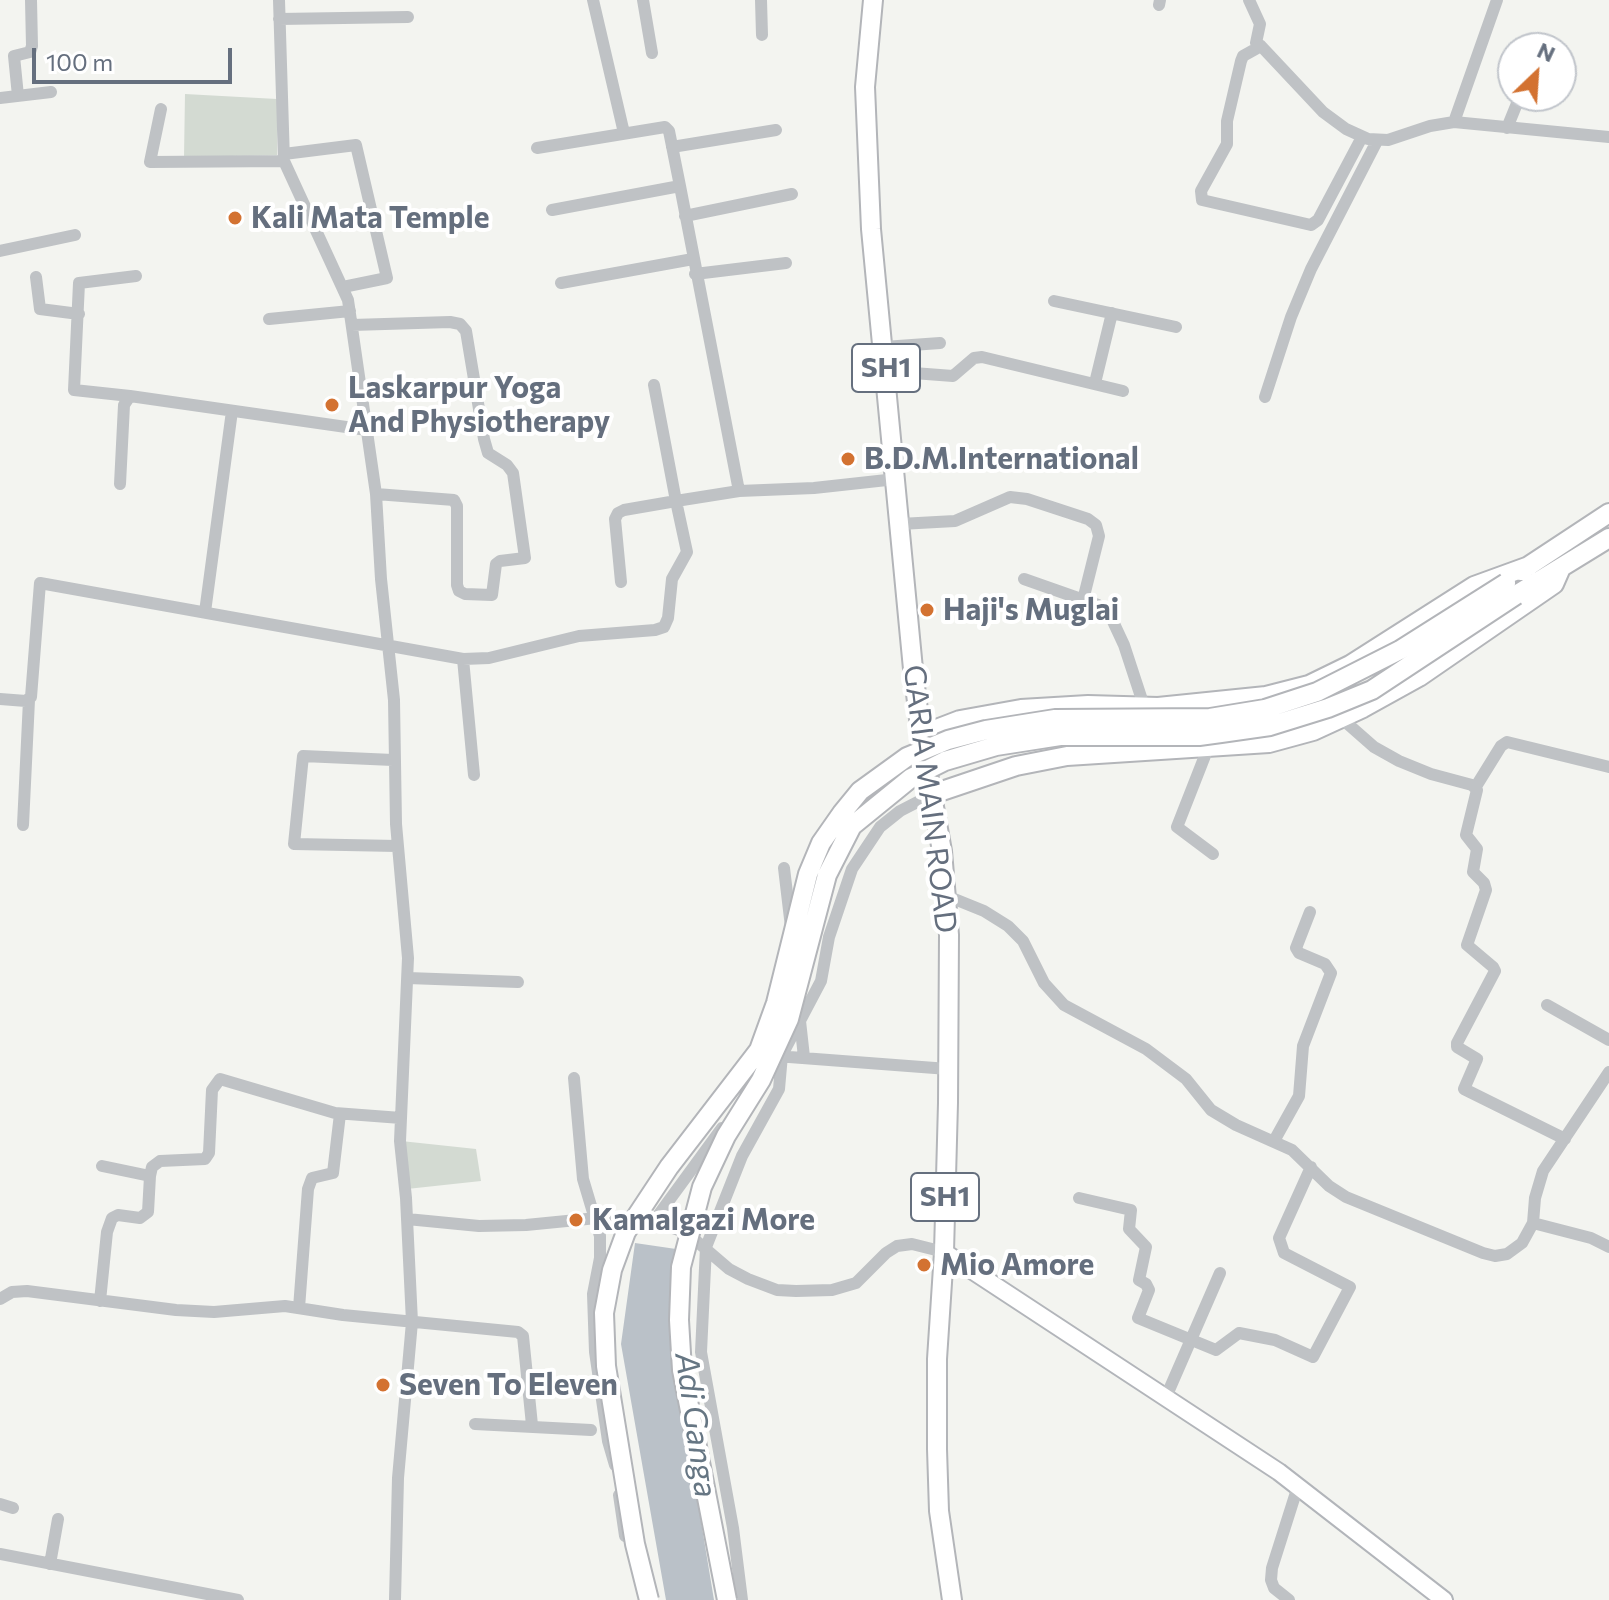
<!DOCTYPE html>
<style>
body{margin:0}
#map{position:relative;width:1609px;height:1600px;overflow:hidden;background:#f3f4f0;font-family:Commissioner,sans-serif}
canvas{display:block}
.north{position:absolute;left:1497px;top:32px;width:80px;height:80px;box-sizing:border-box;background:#fff;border:2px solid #c1c5cb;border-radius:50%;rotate:25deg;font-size:22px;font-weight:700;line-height:32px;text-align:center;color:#656f7e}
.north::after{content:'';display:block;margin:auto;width:28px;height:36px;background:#d37231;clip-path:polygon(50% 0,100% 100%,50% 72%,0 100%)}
.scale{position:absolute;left:32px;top:48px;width:200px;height:36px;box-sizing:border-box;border:4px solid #656f7e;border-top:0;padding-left:10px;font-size:24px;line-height:28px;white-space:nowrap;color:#656f7e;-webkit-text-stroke:6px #fff;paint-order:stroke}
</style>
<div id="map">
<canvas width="1609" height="1600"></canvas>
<div class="north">N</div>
<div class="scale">100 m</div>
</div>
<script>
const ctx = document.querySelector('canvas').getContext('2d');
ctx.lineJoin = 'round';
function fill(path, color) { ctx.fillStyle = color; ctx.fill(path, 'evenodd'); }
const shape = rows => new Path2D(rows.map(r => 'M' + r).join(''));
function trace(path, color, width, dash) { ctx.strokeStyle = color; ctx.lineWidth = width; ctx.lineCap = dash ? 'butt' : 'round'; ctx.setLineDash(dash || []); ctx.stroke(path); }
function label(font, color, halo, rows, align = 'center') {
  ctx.font = font + ' Commissioner,sans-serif'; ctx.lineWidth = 8; ctx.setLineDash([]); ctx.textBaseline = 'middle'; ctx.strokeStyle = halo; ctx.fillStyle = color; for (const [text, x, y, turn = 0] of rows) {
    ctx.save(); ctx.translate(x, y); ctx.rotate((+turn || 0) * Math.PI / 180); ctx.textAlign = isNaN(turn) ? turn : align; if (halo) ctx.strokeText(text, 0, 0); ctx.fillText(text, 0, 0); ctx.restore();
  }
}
const green = shape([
 [185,94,277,99,277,155,184,157],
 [401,1141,476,1149,481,1181,407,1189]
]);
const water = shape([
 [635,1243,676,1249,672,1346,714,1600,666,1600,621,1344]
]);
const street = shape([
 [279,0,284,161,348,300,376,494,381,579,394,700,396,824,408,958,400,1141,406,1198,412,1322,398,1478,395,1600],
 [593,0,624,133],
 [643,0,652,53],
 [761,0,762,35],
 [1249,0,1260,24,1256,43,1261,46,1323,112,1346,129,1368,139,1388,140,1430,126,1454,122,1609,137],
 [1159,5,1160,0],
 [279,19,408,17],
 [1261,46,1243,56,1241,61,1227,121,1227,144,1201,191,1202,200,1311,225,1318,220,1362,137],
 [18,96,14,56,30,52,32,46,31,0],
 [0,98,51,92],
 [161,109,150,162,284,161],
 [1454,122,1497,0],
 [1507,128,1520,96],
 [672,147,776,130],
 [537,148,665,127,669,131,680,186],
 [284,154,356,145,387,278,343,287],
 [552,210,680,186,739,491],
 [685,216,792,194],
 [0,251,75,235],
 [695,274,786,263],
 [36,277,40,309,79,314],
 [561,283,693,259],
 [1054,301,1176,327],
 [269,319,350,311],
 [352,325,450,322,460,324,466,331,484,439,488,453,507,465,513,473,525,558,500,561,496,564,492,595,465,594,459,591,457,585,457,506,454,500,376,494],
 [884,347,940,343],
 [887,371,953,376,974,358,982,357,1123,391],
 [1095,383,1112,313],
 [130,396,74,390,79,283,136,276],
 [1265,397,1291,317,1311,269,1377,141],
 [120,484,124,405,130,396,367,430],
 [900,524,955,521,1010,497,1027,499,1088,519,1096,525,1099,536,1083,600],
 [1024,579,1098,605,1110,615,1124,645,1144,706],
 [621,582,615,519,618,513,624,510,676,501,654,385],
 [205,612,232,411],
 [463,659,474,775],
 [0,699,26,701,31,697,40,583,463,659,489,658,579,636,655,630,664,627,668,618,672,579,687,552,676,501,739,491,814,488,896,479],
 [1341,718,1374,747,1399,761,1431,774,1472,785,1477,790,1466,835,1477,849,1473,872,1484,883,1486,890,1467,945,1493,967,1495,971,1457,1043,1457,1047,1477,1059,1464,1089,1565,1139],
 [1208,748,1177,827,1213,854],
 [393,760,303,756,294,844,397,846],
 [1475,788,1501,746,1507,742,1609,767],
 [23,825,29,700],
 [784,868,791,927],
 [947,896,984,911,1008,926,1023,941,1044,983,1064,1005,1146,1049,1186,1079,1211,1110,1236,1125,1292,1150,1329,1186,1346,1197,1483,1253,1495,1256,1507,1254,1522,1243,1533,1223,1591,1238,1609,1247],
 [408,978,518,982],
 [1547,1005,1609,1040],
 [800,1021,804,1057],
 [776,1056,948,1069],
 [574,1078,583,1179,600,1236,600,1258,593,1294,595,1352,608,1441,615,1465],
 [1274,1141,1299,1096,1303,1046,1331,973,1325,964,1299,953,1296,948,1310,912],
 [150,1176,152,1167,160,1161,205,1159,209,1153,212,1090,220,1079,335,1113,401,1118],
 [1079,1198,1131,1210,1129,1229,1146,1247,1139,1280,1146,1284,1149,1290,1138,1318,1216,1350,1239,1333,1275,1340,1313,1357,1350,1287,1284,1253,1279,1238,1311,1167],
 [407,1219,479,1226,526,1225,597,1218,654,1221,687,1233,729,1269,748,1279,777,1290,796,1291,832,1290,856,1283,886,1253,897,1246,912,1244,944,1252],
 [654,1221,722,1128],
 [1533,1223,1535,1198,1543,1171,1609,1072],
 [0,1299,12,1292,27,1291,176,1310,214,1312,285,1306,343,1315,518,1332,523,1336,532,1425],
 [100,1301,107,1232,112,1218,118,1215,140,1218,148,1212,150,1176,102,1166],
 [299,1308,308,1189,312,1178,333,1173,340,1114],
 [1166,1397,1220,1273],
 [475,1424,591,1430],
 [619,1495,625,1536],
 [0,1504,13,1508],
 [0,1554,238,1600],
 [50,1564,58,1519],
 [742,1600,733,1528,701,1352,706,1247,742,1156,779,1089,782,1055,821,981,829,937,852,869,880,827,900,811,933,794],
 [1289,1600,1274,1588,1271,1580,1272,1568,1298,1486]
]);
const secondary = shape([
 [944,1252,1279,1472,1444,1600]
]);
const primary = shape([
 [873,0,865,87,871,229,913,669,921,735,942,851,949,935,948,1103,944,1252,937,1359,937,1449,939,1511,952,1600],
 [1521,571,1609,513],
 [1516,595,1609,538],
 [921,735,960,720,1021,709,1088,705,1158,707,1266,696,1309,685,1350,665,1474,586,1529,566],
 [933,794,1016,766,1067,756,1269,743,1313,731,1363,708,1419,677,1554,584,1561,568]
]);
const primaryBridge = shape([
 [649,1600,635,1544,606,1366,604,1313,612,1270,626,1232,669,1167,759,1050,776,1003,808,874,821,843,842,813,860,791,907,757,948,740,986,730,1055,719,1210,718,1265,709,1317,692,1400,650,1506,583],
 [727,1600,682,1370,679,1320,681,1267,702,1187,726,1136,761,1080,789,1019,827,875,852,826,911,778,945,761,996,746,1060,736,1199,736,1221,733,1270,726,1328,708,1372,690,1516,595]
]);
const markers = [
 [235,218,8,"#d37231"],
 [332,405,8,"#d37231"],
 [848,459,8,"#d37231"],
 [927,610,8,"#d37231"],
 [576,1220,8,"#d37231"],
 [924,1265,8,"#d37231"],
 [383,1385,8,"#d37231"]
];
const shields = [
 [886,368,68],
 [945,1197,68]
];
const shieldNames = [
 ["SH1",886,368],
 ["SH1",945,1197]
];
const poiNames = [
 ["Kali Mata Temple",251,218],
 ["Laskarpur Yoga",348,388],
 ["And Physiotherapy",348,422],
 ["B.D.M.International",864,459],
 ["Haji's Muglai",943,610],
 ["Kamalgazi More",592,1220],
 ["Mio Amore",940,1265],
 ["Seven To Eleven",399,1385]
];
const streetNames = [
 ["GARIA MAIN ROAD",930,799,83]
];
const waterNames = [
 ["Adi Ganga",696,1425,82]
];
fill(green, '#d3dad2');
fill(water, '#bac1c8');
trace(secondary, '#b2b5ba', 20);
trace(primary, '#b3b5b9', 22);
trace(street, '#bfc2c5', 12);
trace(secondary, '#fff', 16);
trace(primary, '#fff', 18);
trace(primaryBridge, '#b3b5b9', 22, []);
trace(primaryBridge, '#fff', 18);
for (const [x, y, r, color] of markers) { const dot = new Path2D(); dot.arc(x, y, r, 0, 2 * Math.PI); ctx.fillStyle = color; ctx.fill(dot); trace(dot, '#fff', 3); }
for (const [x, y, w] of shields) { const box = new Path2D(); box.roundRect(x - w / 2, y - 24, w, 48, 6); ctx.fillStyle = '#fff'; ctx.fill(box); trace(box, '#656f7e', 2); }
label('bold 28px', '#656f7e', null, shieldNames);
label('bold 30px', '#656f7e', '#fff', poiNames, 'left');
label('30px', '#656f7e', '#fff', streetNames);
label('italic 32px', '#667683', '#fff', waterNames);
</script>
